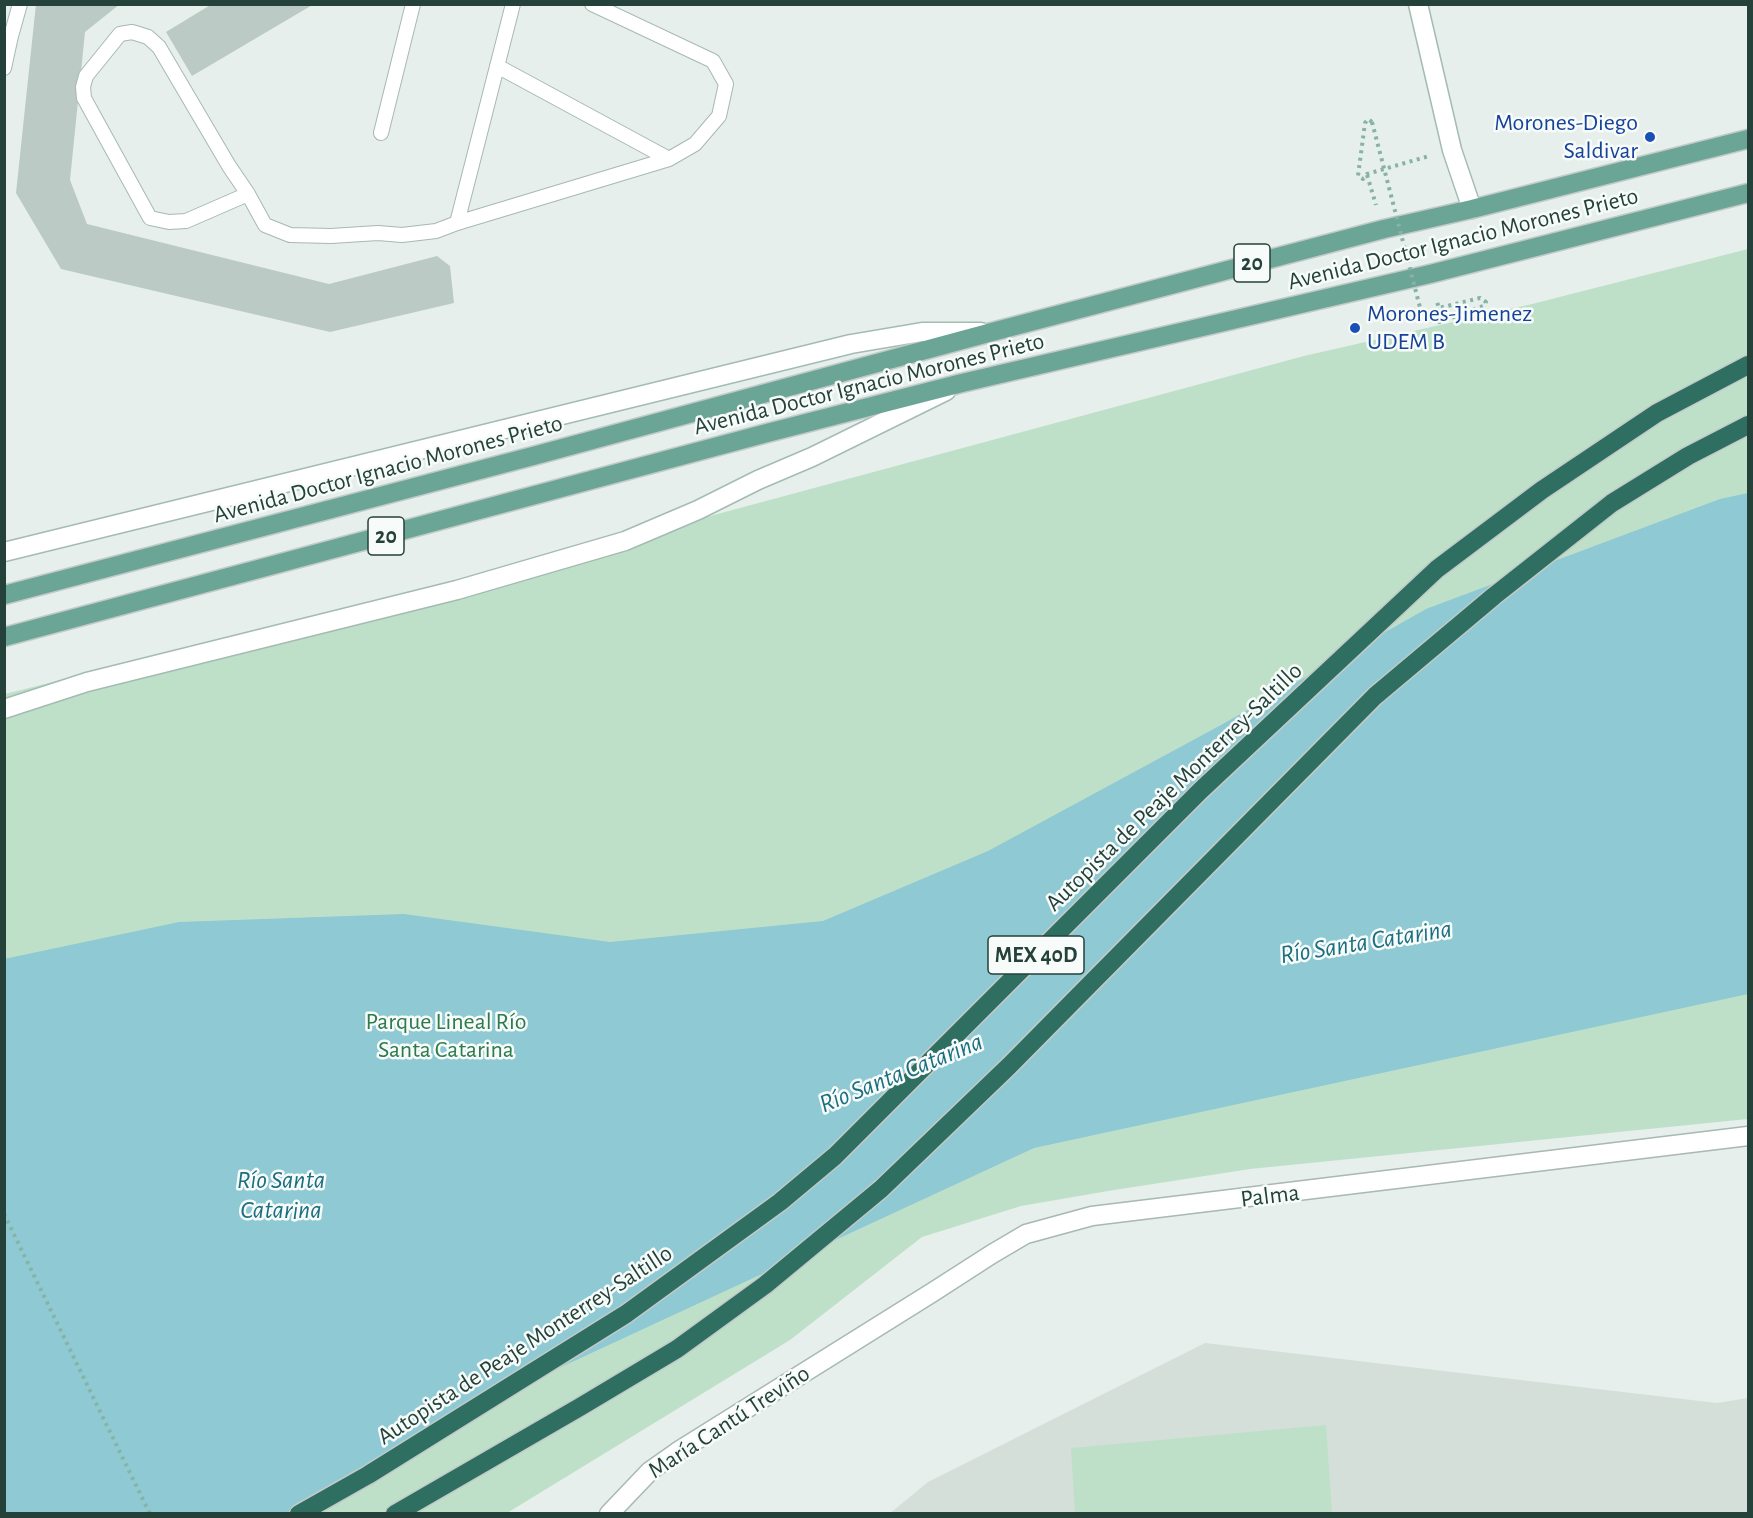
<!DOCTYPE html>
<meta charset="utf-8">
<style>
body{margin:0}
#map{position:relative;width:1753px;height:1518px;overflow:hidden;background:#e6efeb;font-family:"Alegreya Sans",sans-serif}
canvas{display:block}
.frame{position:absolute;inset:0;border:6px solid #24423a;pointer-events:none}
</style>
<div id="map">
<canvas width="1753" height="1518"></canvas>
<div class="frame"></div>
</div>
<script>
const ctx = document.querySelector('canvas').getContext('2d');
ctx.lineJoin = 'round';
function fill(path, color) { ctx.fillStyle = color; ctx.fill(path, 'evenodd'); }
const shape = rows => new Path2D(rows.map(r => 'M' + r).join(''));
function trace(path, color, width, dash) { ctx.strokeStyle = color; ctx.lineWidth = width; ctx.lineCap = dash ? 'butt' : 'round'; ctx.setLineDash(dash || []); ctx.stroke(path); }
function label(font, color, halo, rows, align = 'center') {
  ctx.font = font + ' "Alegreya Sans",sans-serif'; ctx.lineWidth = 5; ctx.setLineDash([]); ctx.textBaseline = 'middle'; ctx.strokeStyle = halo; ctx.fillStyle = color; for (const [text, x, y, turn = 0] of rows) {
    ctx.save(); ctx.translate(x, y); ctx.rotate((+turn || 0) * Math.PI / 180); ctx.textAlign = isNaN(turn) ? turn : align; if (halo) ctx.strokeText(text, 0, 0); ctx.fillText(text, 0, 0); ctx.restore();
  }
}
const built = shape([
 [1205,1343,1717,1403,1748,1398,1748,1513,889,1514,928,1482]
]);
const green = shape([
 [1748,249,1748,1119,1250,1169,1108,1191,1021,1206,922,1237,790,1340,507,1513,5,1514,5,694,662,529,1304,356,1532,304],
 [1326,1425,1332,1513,1075,1513,1071,1448]
]);
const water = shape([
 [1748,493,1748,994,1034,1148,423,1431,289,1513,5,1513,4,959,179,922,404,914,610,942,823,921,988,851,1221,725,1426,609,1720,499]
]);
const building = shape([
 [36,4,120,4,85,32,70,180,87,224,329,284,437,256,450,266,454,303,330,332,61,269,16,193],
 [212,4,314,4,192,76,166,32]
]);
const path = shape([
 [1372,122,1368,119,1365,123,1358,176,1363,179,1367,174,1429,156],
 [1367,175,1376,205],
 [1423,319,1440,322,1483,306,1486,302,1480,298,1439,308,1436,299],
 [4,1214,150,1514]
]);
const lane = shape([
 [132,32,148,37,159,47,229,166,248,194,186,221,169,222,150,218,84,98,83,87,86,76,120,34,132,32],
 [497,66,669,159],
 [4,68,11,36,20,4],
 [381,133,413,4],
 [248,194,265,225,290,235,331,236,378,233,402,235,436,231,457,223,513,4],
 [457,223,669,159,695,144,719,116,726,84,713,61,592,4]
]);
const street = shape([
 [609,1514,650,1471,677,1452,933,1292,992,1254,1026,1234,1092,1216,1748,1136]
]);
const secondary = shape([
 [1418,4,1452,150,1472,209],
 [4,552,851,344,922,332,981,332],
 [4,709,87,682,457,590,625,541,698,510,758,480,812,457,946,391]
]);
const primary = shape([
 [4,595,533,456,992,332,1384,229,1472,209,1748,139],
 [4,637,767,433,962,383,1430,274,1748,193]
]);
const highway = shape([
 [299,1514,368,1475,626,1314,780,1202,835,1156,1200,791,1437,569,1542,490,1657,413,1748,365],
 [395,1514,580,1407,677,1349,765,1285,881,1189,1009,1066,1375,696,1494,596,1612,503,1688,456,1748,425]
]);
const pathBridge = shape([
 [1372,122,1423,319]
]);
const markers = [
 [1650,137,6,"#1a4fb4"],
 [1355,328,6,"#1a4fb4"]
];
const shields = [
 [1252,263,36],
 [386,536,36],
 [1036,955,96]
];
const shieldNames = [
 ["20",1252,263],
 ["20",386,536],
 ["MEX 40D",1036,955]
];
const transitNames = [
 ["Morones-Diego",1638,123],
 ["Saldivar",1638,151],
 ["Morones-Jimenez",1367,314,"left"],
 ["UDEM B",1367,342,"left"]
];
const streetNames = [
 ["Avenida Doctor Ignacio Morones Prieto",1463,239,-14],
 ["Avenida Doctor Ignacio Morones Prieto",869,384,-14],
 ["Avenida Doctor Ignacio Morones Prieto",388,469,-15],
 ["Autopista de Peaje Monterrey-Saltillo",1174,787,-44],
 ["Palma",1270,1196,-7],
 ["Autopista de Peaje Monterrey-Saltillo",525,1345,-33],
 ["María Cantú Treviño",729,1422,-33]
];
const parkNames = [
 ["Parque Lineal Río",446,1022],
 ["Santa Catarina",446,1050]
];
const waterNames = [
 ["Río Santa Catarina",1366,942,-9],
 ["Río Santa Catarina",901,1073,-22],
 ["Río Santa",281,1180],
 ["Catarina",281,1210]
];
fill(built, '#d4dfda');
fill(green, '#bfe0c8');
fill(water, '#8ec9d4');
fill(building, '#bbcac4');
trace(lane, '#a8b8b2', 16);
trace(street, '#a8b8b2', 21);
trace(secondary, '#a4bbb3', 21);
trace(primary, '#c2cac8', 21);
trace(highway, '#c2cac8', 21);
trace(path, '#86b3a5', 4, [3, 4.5]);
trace(lane, '#fff', 14);
trace(street, '#fff', 18);
trace(secondary, '#fff', 18);
trace(primary, '#6aa596', 18);
trace(highway, '#2f6f62', 18);
trace(pathBridge, '#86b3a5', 4, [3, 4.5]);
for (const [x, y, r, color] of markers) { const dot = new Path2D(); dot.arc(x, y, r, 0, 2 * Math.PI); ctx.fillStyle = color; ctx.fill(dot); trace(dot, '#f7fbf9', 2); }
for (const [x, y, w] of shields) { const box = new Path2D(); box.roundRect(x - w / 2, y - 19, w, 38, 4.5); ctx.fillStyle = '#f7fbf9'; ctx.fill(box); trace(box, '#24423a', 1.5); }
label('bold 22px', '#24423a', null, shieldNames);
label('24px', '#164399', '#f7fbf9', transitNames, 'right');
label('24px', '#24423a', '#f7fbf9', streetNames);
label('24px', '#2d7a4b', '#f7fbf9', parkNames);
label('italic 26px', '#1c6f80', '#f7fbf9', waterNames);
</script>
